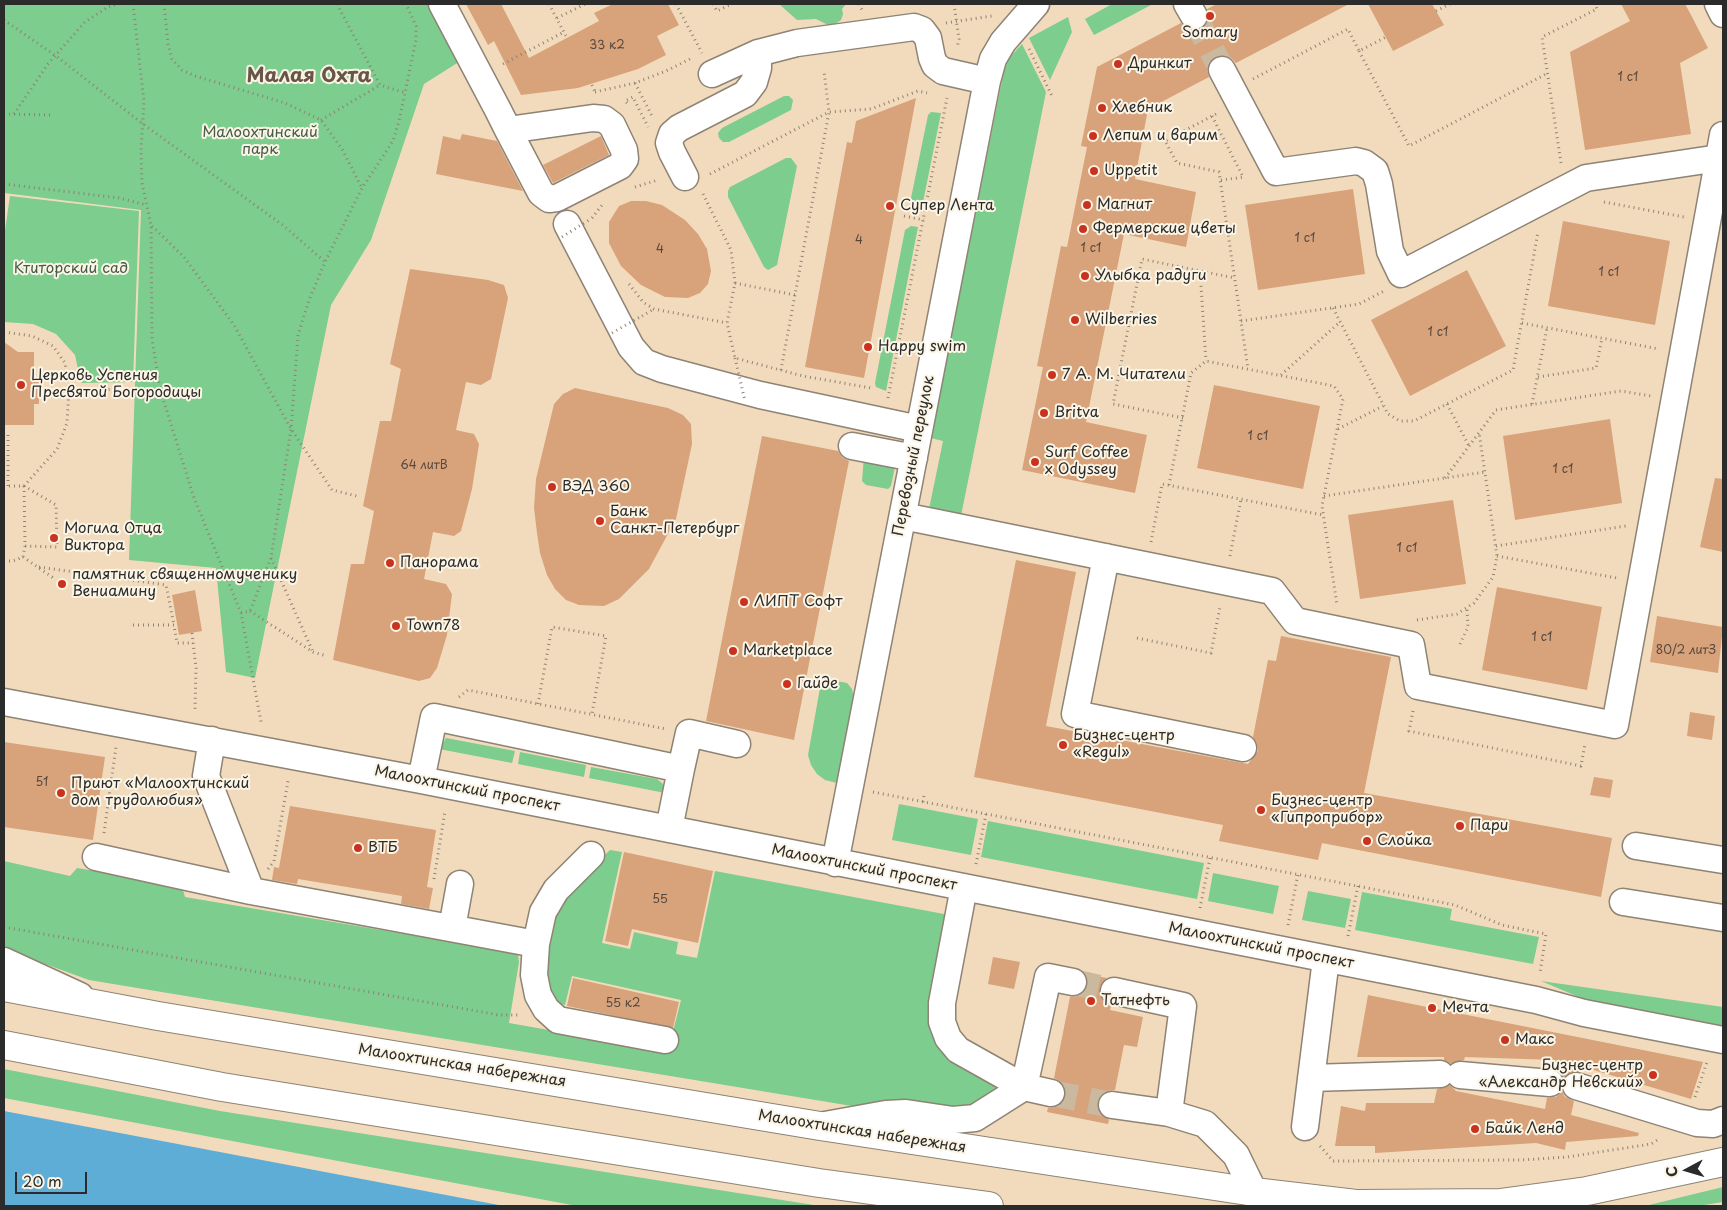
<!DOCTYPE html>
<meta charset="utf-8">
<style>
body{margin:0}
#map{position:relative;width:1727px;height:1210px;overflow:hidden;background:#f2dbbc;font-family:"Playpen Sans",sans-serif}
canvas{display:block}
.frame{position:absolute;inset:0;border:5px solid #2b2b2b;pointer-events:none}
.north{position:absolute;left:1662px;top:1145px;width:50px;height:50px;-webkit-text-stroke:4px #fcf5e5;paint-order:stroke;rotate:264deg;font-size:14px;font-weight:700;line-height:20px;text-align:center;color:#2b2b2b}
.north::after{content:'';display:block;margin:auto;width:18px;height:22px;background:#2b2b2b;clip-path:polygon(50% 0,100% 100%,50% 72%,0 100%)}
.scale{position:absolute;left:15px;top:1172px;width:72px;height:22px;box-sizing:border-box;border:2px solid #2b2b2b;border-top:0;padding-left:6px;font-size:15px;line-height:18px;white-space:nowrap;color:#2b2b2b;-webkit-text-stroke:4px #fcf5e5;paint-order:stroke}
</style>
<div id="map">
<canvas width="1727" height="1210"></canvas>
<div class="frame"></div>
<div class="north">С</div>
<div class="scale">20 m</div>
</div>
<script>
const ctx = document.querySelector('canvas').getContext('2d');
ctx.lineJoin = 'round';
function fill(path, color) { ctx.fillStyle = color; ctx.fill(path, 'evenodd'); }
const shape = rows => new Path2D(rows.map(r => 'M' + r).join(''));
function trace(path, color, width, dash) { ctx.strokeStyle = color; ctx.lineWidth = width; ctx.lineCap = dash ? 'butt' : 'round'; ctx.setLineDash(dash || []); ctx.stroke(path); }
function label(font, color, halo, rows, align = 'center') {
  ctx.font = font + ' "Playpen Sans",sans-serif'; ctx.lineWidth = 4; ctx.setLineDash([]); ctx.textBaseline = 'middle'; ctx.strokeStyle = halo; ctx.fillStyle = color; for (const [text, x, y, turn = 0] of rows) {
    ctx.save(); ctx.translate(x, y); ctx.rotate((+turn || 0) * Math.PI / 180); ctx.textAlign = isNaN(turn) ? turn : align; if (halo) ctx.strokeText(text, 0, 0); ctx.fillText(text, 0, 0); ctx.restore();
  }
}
const green = shape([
 [4,4,433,4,462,60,424,84,371,240,331,305,255,678,226,672,216,568,129,560,141,210,4,193],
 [779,4,846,4,842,9,843,14,841,20,835,24,828,25,816,19,797,20],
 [1112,4,1153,4,1094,35,1085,19],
 [1068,17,1072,32,1050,80,1029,38],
 [1022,44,1046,92,961,516,929,509,943,441,931,438,1004,70,1010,57],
 [784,96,789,96,793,100,791,110,729,142,723,142,719,138,718,133,722,128],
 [931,112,941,113,921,212,911,208,910,203,928,115],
 [786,158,791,158,797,166,777,265,768,270,764,267,728,197,728,191,730,187],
 [10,196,139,211,133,382,81,383,75,355,56,334,33,324,4,322,4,237],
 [911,226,918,227,886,391,876,387,875,383,905,230],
 [864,456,895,467,891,486,888,489,866,485,862,481],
 [831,680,847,683,852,689,854,698,837,783,825,780,817,774,811,765,808,755,820,688,824,683],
 [446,738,515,751,512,763,439,749],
 [520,752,586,765,584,777,518,764],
 [591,767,657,779,663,784,665,793,589,778],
 [899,804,978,819,971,855,892,840],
 [988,821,1204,863,1197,899,981,857],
 [610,850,622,852,602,943,630,949,634,932,678,942,676,954,697,958,715,871,944,914,946,925,932,999,993,1084,995,1088,993,1093,967,1109,858,1107,89,980,4,949,4,861,70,876,77,868,95,871,96,867,183,890,185,897,512,952,518,955,519,962,509,1023,668,1051,681,1000,572,976,565,1005,549,1002,539,979,549,921,566,891],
 [1213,873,1279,886,1273,914,1208,901],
 [1308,891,1351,899,1345,928,1302,920],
 [1362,892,1452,909,1450,920,1539,937,1533,964,1355,930],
 [1541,981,1723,1007,1723,1026,1586,1000],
 [4,1069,220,1111,820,1206,577,1206,4,1098],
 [1723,1187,1723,1202,1698,1206,1645,1206]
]);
const water = shape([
 [4,1111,504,1206,4,1206]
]);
const building = shape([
 [466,4,501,4,529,58,599,21,594,13,613,4,668,4,679,25,657,36,666,55,638,69,578,88,521,95,494,41,488,45],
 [1217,4,1349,4,1236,63,1230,57,1222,55,1215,57,1209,62,1207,70,1209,77,1148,109,1135,179,1196,192,1186,247,1124,234,1086,422,1147,435,1135,493,1022,470,1043,367,1037,366,1061,246,1067,247,1087,147,1081,146,1097,67,1181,23,1187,29,1195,31,1201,29,1207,23,1209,15,1207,9],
 [1368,4,1432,4,1444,25,1393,51],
 [1621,4,1685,4,1690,13,1708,48,1680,63,1691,134,1585,150,1570,52,1630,21],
 [916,98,864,378,805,367,847,142,852,143,856,121],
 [462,134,497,141,523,191,436,174,443,136,460,140],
 [601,136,609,155,553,183,543,165],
 [1353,189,1365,274,1258,290,1245,205],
 [631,201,646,201,662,205,685,220,698,234,707,249,711,271,708,284,700,293,688,298,665,297,641,285,621,266,609,243,609,222,619,206],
 [1563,221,1670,241,1655,325,1548,306],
 [410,269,488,280,504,285,508,298,491,379,481,385,466,382,456,430,474,434,479,444,472,489,461,531,454,536,433,532,424,579,446,584,452,594,447,635,437,668,430,678,419,681,333,660,351,564,364,564,374,511,363,506,380,421,391,421,401,369,390,364],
 [1467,270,1506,346,1410,396,1371,320],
 [4,342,18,352,34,352,34,378,39,378,39,404,34,404,34,425,4,425],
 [1214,385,1320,406,1303,489,1197,468],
 [575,388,668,408,683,415,691,424,692,444,676,519,649,569,619,599,604,606,579,605,566,600,555,589,547,575,540,553,537,533,534,508,536,479,554,404,563,394],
 [1610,419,1622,503,1515,520,1503,436],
 [762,436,838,451,842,457,849,461,794,740,706,721],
 [1715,478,1723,479,1723,552,1700,547],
 [1453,500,1466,584,1360,599,1348,515],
 [1016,560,1076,572,1046,726,1248,764,1258,751,1257,744,1253,737,1268,660,1276,661,1281,636,1391,657,1364,793,1612,838,1601,897,1322,843,1318,860,1219,841,1223,825,974,777],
 [1497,587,1602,607,1587,690,1482,670],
 [195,590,202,631,179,635,172,595],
 [1657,616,1723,627,1718,673,1650,662],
 [1690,712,1715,716,1712,740,1687,736],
 [4,742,105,757,93,840,4,827],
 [1594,777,1613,780,1610,798,1590,795],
 [290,806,436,830,427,887,433,888,429,909,401,904,402,896,298,879,297,884,272,880,274,867,279,868],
 [624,852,713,871,698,943,632,929,628,946,605,941],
 [993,957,1020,962,1014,989,988,984],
 [1085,974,1107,978,1100,987,1100,995,1104,1002,1111,1006,1110,1010,1143,1017,1137,1047,1124,1045,1115,1090,1106,1091,1100,1096,1097,1102,1098,1111,1109,1120,1108,1124,1047,1112,1048,1108,1056,1107,1062,1103,1065,1097,1065,1088,1061,1082,1054,1078,1070,997,1078,996,1085,992,1088,984],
 [573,978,679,1002,673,1028,567,1006],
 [1368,995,1432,1008,1703,1062,1691,1099,1580,1066,1579,1072,1572,1072,1564,1078,1559,1071,1553,1069,1555,1060,1465,1057,1464,1060,1451,1064,1444,1060,1444,1057,1357,1057],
 [1450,1085,1456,1091,1545,1109,1547,1098,1556,1097,1562,1091,1565,1097,1574,1101,1571,1115,1639,1133,1638,1136,1566,1142,1565,1150,1536,1143,1375,1153,1375,1146,1335,1146,1341,1106,1365,1111,1366,1103,1434,1103,1437,1089]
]);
const minorTunnel = shape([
 [1194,16,1222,70],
 [1073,982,1114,991],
 [1051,1093,1112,1105]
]);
const path = shape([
 [133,4,144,102,141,150,142,183,151,225,152,339,160,389,194,498,241,613,261,722],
 [164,4,168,44,172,59,182,70,195,76,285,103,321,120,342,149,362,188],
 [337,4,380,85,406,93],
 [549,4,567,38],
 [676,4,702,53],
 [713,4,717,11,732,4],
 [859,4,862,10],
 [954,4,959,39,957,48],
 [1436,11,1450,4],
 [557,18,585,4],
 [4,20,56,56,143,124,284,226,325,262],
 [946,23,992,16],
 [1029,49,1053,98],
 [1359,51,1409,146,1548,73],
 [503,64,564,32],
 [1253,79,1348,29,1359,51,1386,37],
 [635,83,653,118],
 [592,85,595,92],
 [595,92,635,83,666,71,690,59],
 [627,103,625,101,633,97,648,127],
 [4,114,50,115],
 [14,114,48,64,85,22,108,7,118,4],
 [1216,114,1165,141,1177,163,1219,172,1248,369],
 [1212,116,1243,177],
 [321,120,380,85],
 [1561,163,1542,37,1597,9,1595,4],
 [710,174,829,112,871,109,918,91,927,93],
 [1221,180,1245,177],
 [4,184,119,198,146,205],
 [635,187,658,180],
 [703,194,731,250,735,283,727,323,735,358,803,376,871,388],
 [1604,202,1684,217],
 [904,216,924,220],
 [592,218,602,205],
 [152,226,184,257,234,325,291,429,332,490,357,496],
 [1200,271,1206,361],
 [735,283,795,295],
 [629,284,643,302,654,309,727,323],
 [1333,308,1388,414,1400,421,1414,421,1513,370,1538,232],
 [642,316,654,309],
 [1241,321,1359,304,1384,291],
 [1522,323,1659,349],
 [4,332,32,336,53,346,65,363,69,390],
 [781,370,829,112,824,71],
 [1281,375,1340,322],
 [1538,377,1596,368,1602,338],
 [888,398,947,98],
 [1447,404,1469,446],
 [1532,404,1547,328],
 [1183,418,1113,404,1142,259,1235,278],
 [1338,429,1383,406],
 [1445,478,1496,410,1621,391,1651,396],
 [1169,485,1191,373,1206,361,1334,386,1343,399,1322,506,1337,605],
 [4,486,24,486,57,449,67,423,69,390,160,389],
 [8,486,8,432],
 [24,486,56,505,57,547,25,546],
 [1324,496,1485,472],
 [1151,542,1162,484,1323,515],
 [1496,546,1626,526],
 [1230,556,1241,499],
 [1497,556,1617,578],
 [23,557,55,579],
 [271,558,313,652],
 [4,561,13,561,23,557,25,546,24,486],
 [39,567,166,585,174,625],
 [250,611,313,652,327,656],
 [241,613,250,611,271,558,291,429,298,335,309,300,325,262,362,188,393,141,399,121,416,40,416,26,406,4],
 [1417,620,1457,614,1474,603,1493,577,1497,556,1479,432],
 [133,625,174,625,177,643,193,643],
 [192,633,196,668,195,709],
 [1137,638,1211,653,1220,607],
 [1460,644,1468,627,1467,608],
 [459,697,468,690,666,729],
 [538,704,552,627,606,636,592,714],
 [1413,711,1409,731,1581,766,1585,744],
 [873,792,1455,905,1502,925,1546,934,1540,973],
 [923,802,924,796],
 [104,833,116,747],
 [976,864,986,814],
 [268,869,274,861,288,781],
 [434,879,445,811],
 [1200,908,1210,858],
 [1288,925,1298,874],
 [4,927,499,1015,521,1015],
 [1348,936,1358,886],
 [1695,1097,1707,1062],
 [1320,1146,1333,1161,1521,1160,1567,1157,1651,1144,1659,1139]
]);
const minor = shape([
 [442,4,498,110,508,130,541,193,549,199,557,198,620,166,625,159,624,150,612,125,604,119,593,118,508,130],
 [1187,4,1194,16],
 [1718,4,1723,14],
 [1222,70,1276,172,1356,161,1364,163,1375,171,1379,184,1390,251,1401,274,1586,178,1719,158],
 [712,74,758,53,797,43,914,27,922,30,928,38,932,58,935,65,943,71,987,81],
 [685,177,672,152,669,143,672,134,679,128,745,94,754,82,758,68,758,53],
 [567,224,631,347,644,362,662,369,760,395,919,429],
 [852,446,914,458],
 [903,516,1272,591,1295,621,1411,645,1418,686,1615,725,1723,135],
 [1106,557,1075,714,1243,748],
 [4,702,421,780,1536,1000,1584,1013,1723,1040],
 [212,740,206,776,251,891],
 [681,769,689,733,737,744],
 [421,780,434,717,681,769,669,829],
 [1636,846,1723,860],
 [591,855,556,890,543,912,536,944,534,975,538,995,546,1009,558,1020,665,1040],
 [96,857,251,891,536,944],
 [835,863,987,81,993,59,1003,42,1036,4],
 [964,887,942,1003,942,1022,948,1038,958,1050,1024,1087,1048,977,1073,982],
 [1623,902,1723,918],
 [452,928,460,884],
 [4,961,80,996],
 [1114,991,1183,1006,1169,1113],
 [1460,1075,1550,1083],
 [1311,1078,1440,1074],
 [1576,1086,1697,1123,1713,1124,1723,1120],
 [1112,1105,1169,1113,1205,1124,1236,1155,1254,1192],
 [825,1125,886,1114,906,1113,953,1120,975,1118,1024,1087,1051,1093],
 [1305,1127,1326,959]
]);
const major = shape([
 [4,987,158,1016,820,1126,1254,1192,1356,1204,1500,1203,1587,1191,1723,1162],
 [4,1045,222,1087,819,1183,989,1206]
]);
const pathBridge = shape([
 [562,237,589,220],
 [612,333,640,317],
 [735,358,745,401]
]);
const markers = [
 [1210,16,5,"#c8321e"],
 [1118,64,5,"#c8321e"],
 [1102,108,5,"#c8321e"],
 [1093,136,5,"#c8321e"],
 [1094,171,5,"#c8321e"],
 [1087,205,5,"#c8321e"],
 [890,206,5,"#c8321e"],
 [1083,229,5,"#c8321e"],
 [1085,276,5,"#c8321e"],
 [1075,320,5,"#c8321e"],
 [868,347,5,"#c8321e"],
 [1052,375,5,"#c8321e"],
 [21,385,5,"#c8321e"],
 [1044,413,5,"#c8321e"],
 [1035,462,5,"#c8321e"],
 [552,487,5,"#c8321e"],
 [600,521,5,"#c8321e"],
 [54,538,5,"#c8321e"],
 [390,563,5,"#c8321e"],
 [62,584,5,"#c8321e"],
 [744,602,5,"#c8321e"],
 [396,626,5,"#c8321e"],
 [733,651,5,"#c8321e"],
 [787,684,5,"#c8321e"],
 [1063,745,5,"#c8321e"],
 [61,793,5,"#c8321e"],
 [1261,810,5,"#c8321e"],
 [1460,826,5,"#c8321e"],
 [1367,841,5,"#c8321e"],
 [358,848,5,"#c8321e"],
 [1091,1001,5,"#c8321e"],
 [1432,1008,5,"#c8321e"],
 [1505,1040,5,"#c8321e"],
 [1653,1075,5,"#c8321e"],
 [1475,1129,5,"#c8321e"]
];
const numberNames = [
 ["33 к2",607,46],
 ["1 с1",1628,78],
 ["1 с1",1305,239],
 ["4",859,241],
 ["1 с1",1091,249],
 ["4",660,250],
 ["1 с1",1609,273],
 ["1 с1",1438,333],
 ["1 с1",1258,437],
 ["64 литВ",424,466],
 ["1 с1",1563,470],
 ["1 с1",1407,549],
 ["1 с1",1542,638],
 ["80/2 литЗ",1686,651],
 ["51",42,783],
 ["55",660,900],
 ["55 к2",623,1004]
];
const poiNames = [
 ["Somary",1210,33,"center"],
 ["Дринкит",1128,64],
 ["Хлебник",1112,108],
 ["Лепим и варим",1103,136],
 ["Uppetit",1104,171],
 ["Магнит",1097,205],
 ["Супер Лента",900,206],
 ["Фермерские цветы",1093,229],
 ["Улыбка радуги",1095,276],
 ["Wilberries",1085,320],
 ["Happy swim",878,347],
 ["7 А. М. Читатели",1062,375],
 ["Церковь Успения",31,376],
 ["Пресвятой Богородицы",31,393],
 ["Britva",1054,413],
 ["Surf Coffee",1045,453],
 ["х Odyssey",1045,470],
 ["ВЭД 360",562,487],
 ["Банк",610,512],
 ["Санкт-Петербург",610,529],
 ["Могила Отца",64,529],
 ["Виктора",64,546],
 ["Панорама",400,563],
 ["памятник священномученику",72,575],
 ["Вениамину",72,592],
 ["ЛИПТ Софт",754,602],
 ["Town78",406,626],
 ["Marketplace",743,651],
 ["Гайде",797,684],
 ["Бизнес-центр",1073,736],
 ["«Regul»",1073,753],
 ["Приют «Малоохтинский",71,784],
 ["дом трудолюбия»",71,801],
 ["Бизнес-центр",1271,801],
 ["«Гипроприбор»",1271,818],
 ["Пари",1470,826],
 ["Слойка",1377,841],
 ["ВТБ",368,848],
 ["Татнефть",1101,1001],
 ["Мечта",1442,1008],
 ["Макс",1515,1040],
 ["Бизнес-центр",1643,1066,"right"],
 ["«Александр Невский»",1643,1083,"right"],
 ["Байк Ленд",1485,1129]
];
const parkNames = [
 ["Малоохтинский",260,133],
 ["парк",260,150],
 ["Ктиторский сад",71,269]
];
const streetNames = [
 ["Перевозный переулок",914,456,-79],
 ["Малоохтинский проспект",467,789,11],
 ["Малоохтинский проспект",864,868,11],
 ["Малоохтинский проспект",1261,946,11],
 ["Малоохтинская набережная",462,1066,9],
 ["Малоохтинская набережная",862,1132,9]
];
const districtNames = [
 ["Малая Охта",309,76]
];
fill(green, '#7ccd8e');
fill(water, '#5dadd7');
fill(building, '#d8a27a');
trace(minorTunnel, '#cab89f', 26, [26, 13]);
trace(minor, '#8e8374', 29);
trace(major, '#8e8374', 30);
trace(path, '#8e8374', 3, [1, 4]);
trace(minor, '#fff', 26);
trace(major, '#fff', 28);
trace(pathBridge, '#8e8374', 3, [1, 4]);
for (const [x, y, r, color] of markers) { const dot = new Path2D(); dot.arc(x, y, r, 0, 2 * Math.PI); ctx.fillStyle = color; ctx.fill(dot); trace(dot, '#fcf5e5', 2); }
label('12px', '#56493f', null, numberNames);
label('15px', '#2b2b2b', '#fcf5e5', poiNames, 'left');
label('15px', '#435c49', '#fcf5e5', parkNames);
label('15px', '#2b2b2b', '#fcf5e5', streetNames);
label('bold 20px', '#685547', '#fcf5e5', districtNames);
</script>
